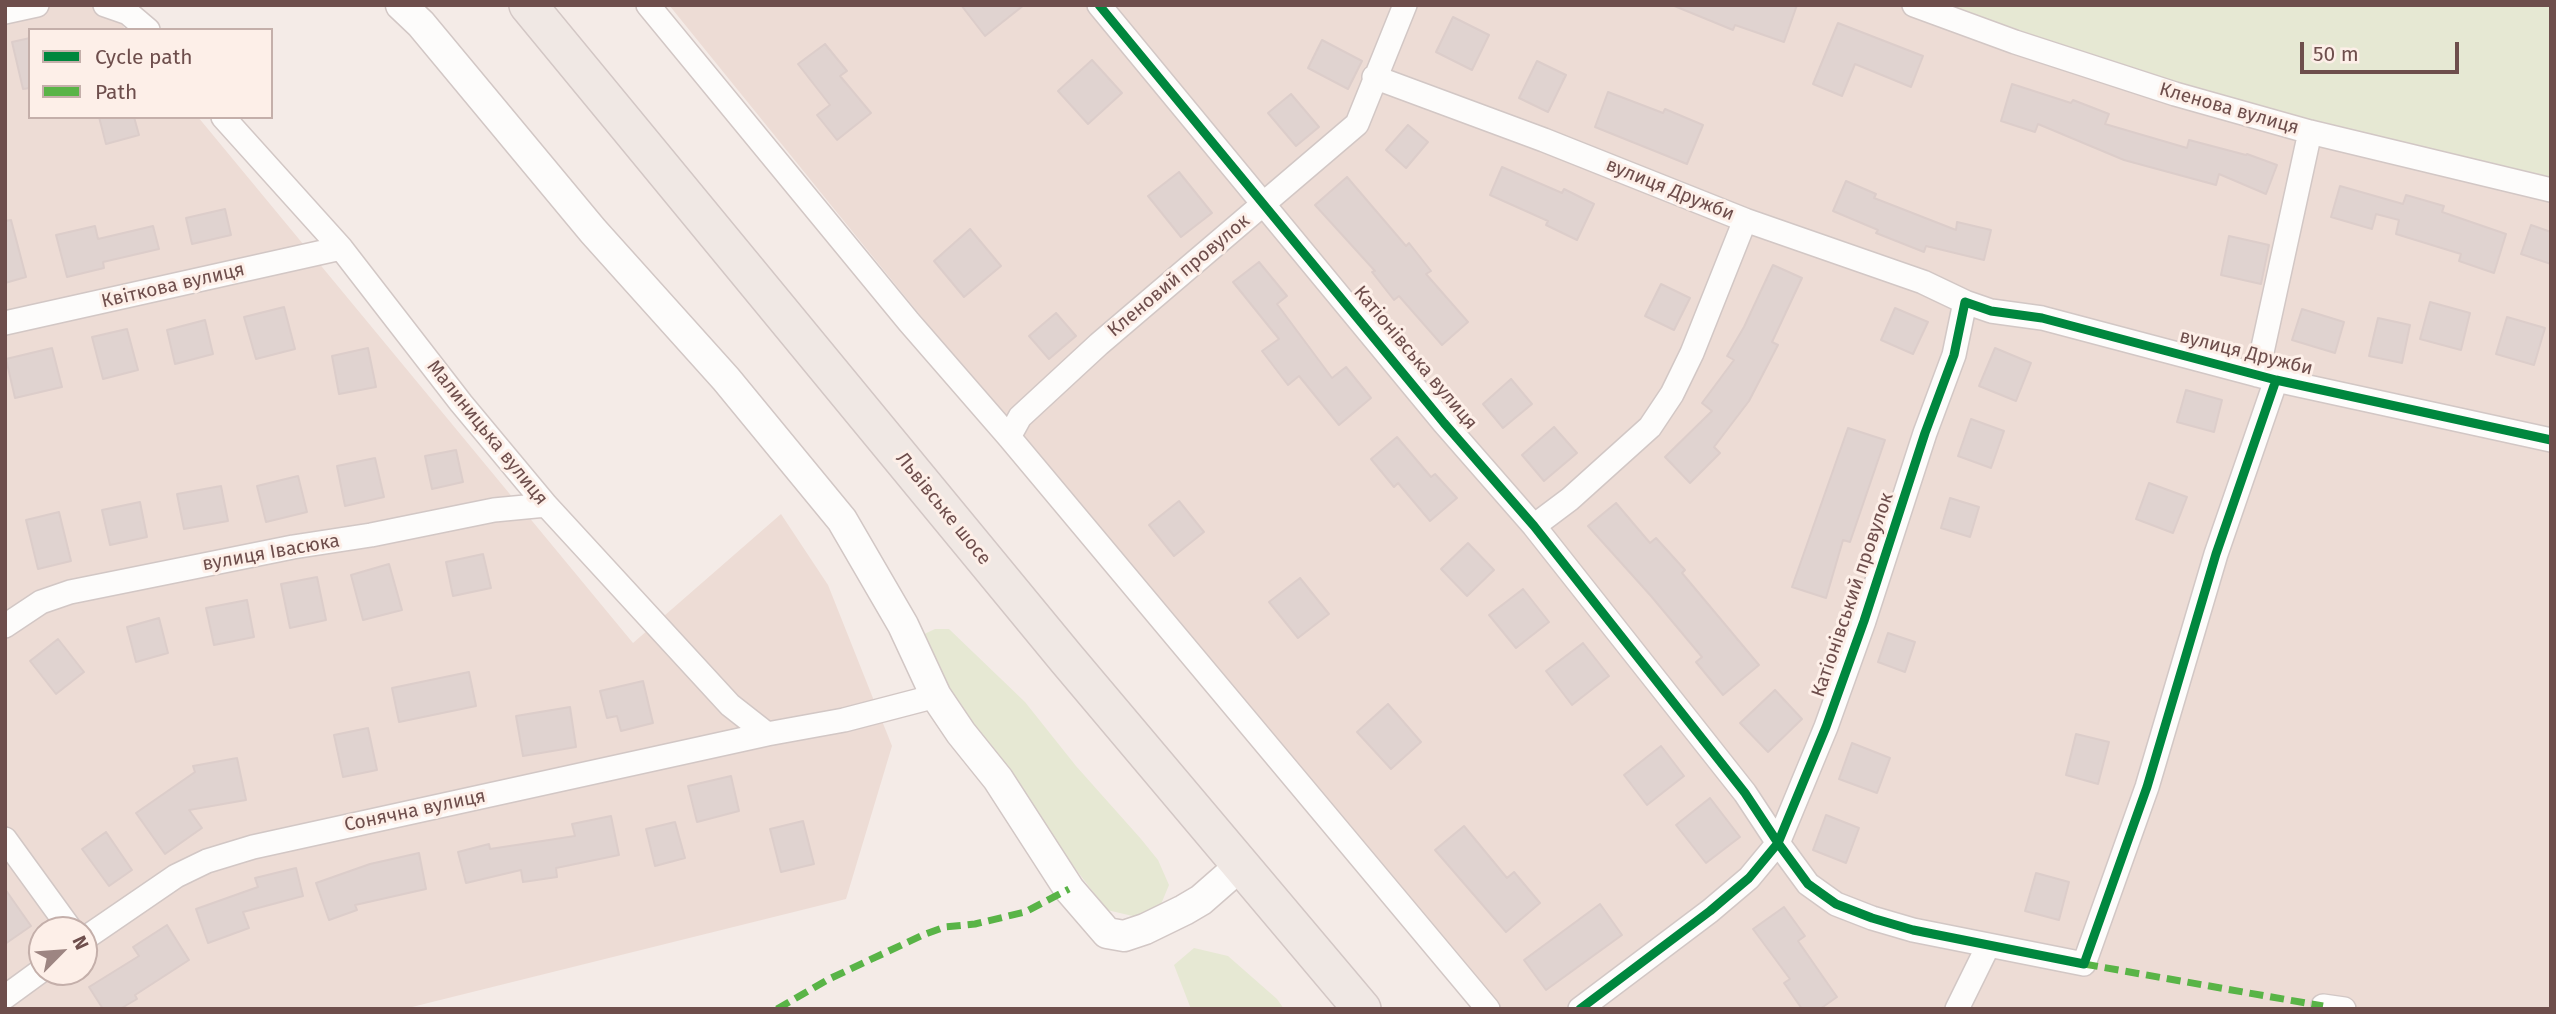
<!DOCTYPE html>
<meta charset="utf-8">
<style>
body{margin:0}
#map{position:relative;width:2556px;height:1014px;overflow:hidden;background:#f4ebe7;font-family:"Fira Sans",sans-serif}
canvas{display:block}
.frame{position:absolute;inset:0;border:7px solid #6e4e4c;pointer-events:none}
.legend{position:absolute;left:28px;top:28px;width:245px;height:91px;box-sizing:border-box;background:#fdefe8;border:2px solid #c4afaa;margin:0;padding:9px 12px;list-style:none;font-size:21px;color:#6e4e4c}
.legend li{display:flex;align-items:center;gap:14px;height:35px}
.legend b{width:35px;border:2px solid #c4afaa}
.north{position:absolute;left:28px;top:916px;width:70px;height:70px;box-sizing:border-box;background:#fdefe8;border:2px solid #c4afaa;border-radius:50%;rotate:65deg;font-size:19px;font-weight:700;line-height:28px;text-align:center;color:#6e4e4c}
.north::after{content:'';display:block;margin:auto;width:24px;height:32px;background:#9d8582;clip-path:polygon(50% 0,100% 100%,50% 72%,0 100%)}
.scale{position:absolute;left:2300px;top:42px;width:159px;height:32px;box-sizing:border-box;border:4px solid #6e4e4c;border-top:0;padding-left:9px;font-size:21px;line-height:24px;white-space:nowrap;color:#6e4e4c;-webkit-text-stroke:5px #fdefe8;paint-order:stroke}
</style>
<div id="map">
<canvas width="2556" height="1014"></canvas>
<div class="frame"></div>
<ul class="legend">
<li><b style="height:9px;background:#00873e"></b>Cycle path</li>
<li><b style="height:9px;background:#59b447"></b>Path</li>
</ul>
<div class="north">N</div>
<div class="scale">50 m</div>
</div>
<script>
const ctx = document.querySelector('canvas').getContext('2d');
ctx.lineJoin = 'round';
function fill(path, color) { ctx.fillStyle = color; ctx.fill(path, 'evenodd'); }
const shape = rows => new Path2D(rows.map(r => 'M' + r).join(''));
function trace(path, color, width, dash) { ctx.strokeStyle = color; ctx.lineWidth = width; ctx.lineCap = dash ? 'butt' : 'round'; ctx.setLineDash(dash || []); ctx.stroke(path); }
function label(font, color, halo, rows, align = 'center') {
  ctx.font = font + ' "Fira Sans",sans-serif'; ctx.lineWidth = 6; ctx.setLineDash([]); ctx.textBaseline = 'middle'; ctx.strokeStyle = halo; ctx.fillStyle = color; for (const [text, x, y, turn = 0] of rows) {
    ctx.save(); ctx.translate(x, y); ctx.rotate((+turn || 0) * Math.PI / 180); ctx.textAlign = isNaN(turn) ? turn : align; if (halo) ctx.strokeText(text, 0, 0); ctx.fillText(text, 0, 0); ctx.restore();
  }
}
const residential = shape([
 [5,5,106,5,126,30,30,30,30,117,198,117,633,643,781,514,828,585,892,746,846,899,404,1009,5,1009],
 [42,930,84,930,84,972,42,972],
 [669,5,1914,5,2551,190,2551,1009,1496,1009,1005,420]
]);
const green = shape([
 [1914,5,2551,5,2551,190,2310,132],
 [935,629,949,629,1025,702,1076,766,1141,839,1158,860,1169,885,1159,909,1137,917,1107,910,1018,794,978,748,918,637],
 [1194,948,1228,956,1277,999,1284,1009,1191,1009,1174,965]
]);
const building = shape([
 [961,5,1024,5,985,36,961,5],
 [1672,5,1797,5,1784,42,1735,25,1733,30,1672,5],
 [1453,17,1489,35,1472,70,1436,52,1453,17],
 [1838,23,1923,56,1911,87,1855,64,1842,96,1813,84,1838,23],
 [30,38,30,88,23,89,12,42,30,38],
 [1322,40,1362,61,1348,89,1308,68,1322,40],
 [825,44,847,71,840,76,871,113,837,140,817,115,830,105,798,64,825,44],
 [1092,60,1122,93,1088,124,1058,91,1092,60],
 [1537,61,1566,75,1548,112,1519,98,1537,61],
 [2012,84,2071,103,2073,100,2109,114,2105,124,2187,148,2189,140,2246,155,2247,154,2277,165,2266,194,2219,174,2216,185,2124,160,2038,124,2035,132,2001,121,2012,84],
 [1608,92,1663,113,1665,109,1703,125,1687,164,1595,127,1608,92],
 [1291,94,1319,127,1296,146,1268,113,1291,94],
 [99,117,134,117,139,135,106,144,99,117],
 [1408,125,1428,142,1406,168,1386,150,1408,125],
 [1502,167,1562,193,1564,189,1594,204,1577,240,1546,225,1548,221,1490,195,1502,167],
 [1179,172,1212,213,1181,237,1148,196,1179,172],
 [1347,177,1406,246,1409,243,1431,271,1426,274,1468,322,1442,345,1399,296,1394,300,1372,272,1375,271,1315,205,1347,177],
 [1846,181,1876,194,1874,198,1956,230,1957,222,1991,230,1984,260,1926,246,1924,252,1876,233,1878,230,1833,211,1846,181],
 [2340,186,2403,204,2406,195,2444,206,2442,212,2506,234,2494,273,2459,261,2461,254,2396,234,2399,220,2376,214,2372,229,2331,217,2340,186],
 [225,209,231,235,192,244,186,218,225,209],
 [11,220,26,277,5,283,5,221,11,220],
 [2531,225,2551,232,2551,264,2521,254,2531,225],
 [95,226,98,239,153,226,159,249,103,262,104,268,67,277,56,235,95,226],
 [970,229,1001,266,964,297,934,261,970,229],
 [2229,236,2269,245,2261,284,2221,275,2229,236],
 [1259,262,1287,296,1277,304,1332,378,1346,367,1371,398,1339,425,1299,376,1288,385,1262,351,1279,339,1233,282,1259,262],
 [1773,265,1802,278,1772,342,1778,345,1749,401,1714,447,1720,453,1690,483,1665,457,1712,411,1702,403,1734,360,1727,356,1744,327,1773,265],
 [1661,284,1690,298,1674,330,1645,316,1661,284],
 [2430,302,2470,313,2461,350,2420,339,2430,302],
 [284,307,295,349,256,359,244,317,284,307],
 [1895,308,1928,322,1913,354,1881,340,1895,308],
 [2302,309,2344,322,2335,353,2292,340,2302,309],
 [1056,313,1076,336,1049,359,1029,336,1056,313],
 [2507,317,2545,328,2534,365,2496,354,2507,317],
 [2378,318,2410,325,2402,363,2369,356,2378,318],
 [205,320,213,354,175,364,167,330,205,320],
 [127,329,138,370,103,379,92,337,127,329],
 [52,348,62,387,15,398,6,359,52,348],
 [368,348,376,387,339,394,332,356,368,348],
 [1995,348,2031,363,2016,401,1979,386,1995,348],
 [1511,379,1532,404,1503,428,1483,404,1511,379],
 [2186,390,2222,400,2214,432,2177,422,2186,390],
 [1971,419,2004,431,1991,468,1958,456,1971,419],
 [1554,427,1577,453,1544,481,1522,455,1554,427],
 [1848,428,1885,440,1850,542,1843,540,1826,598,1792,587,1848,428],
 [1397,437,1431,477,1435,474,1457,498,1430,521,1398,483,1394,487,1371,459,1397,437],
 [456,450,463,482,432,489,425,456,456,450],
 [375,458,384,497,345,506,337,466,375,458],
 [298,476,307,512,266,522,257,486,298,476],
 [2149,483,2187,497,2173,533,2136,519,2149,483],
 [221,486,228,521,184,529,177,494,221,486],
 [1950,498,1979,507,1970,537,1941,528,1950,498],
 [1179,501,1204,532,1174,556,1149,525,1179,501],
 [140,502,147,537,110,545,102,510,140,502],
 [1616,503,1650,543,1656,538,1685,570,1682,573,1759,665,1723,695,1696,662,1702,657,1651,596,1588,526,1616,503],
 [59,512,71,561,38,569,26,520,59,512],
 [1468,543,1494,570,1467,596,1441,569,1468,543],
 [483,554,491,588,453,596,446,562,483,554],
 [389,564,402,610,363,620,351,575,389,564],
 [317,577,326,620,290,628,281,584,317,577],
 [1300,578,1329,614,1298,638,1269,602,1300,578],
 [1523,589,1549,622,1516,648,1489,615,1523,589],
 [247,600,254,637,214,645,206,608,247,600],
 [159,618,168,653,136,662,127,627,159,618],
 [1888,633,1915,642,1905,672,1878,662,1888,633],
 [58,639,84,672,56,694,30,661,58,639],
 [1583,643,1609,676,1572,705,1546,671,1583,643],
 [469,672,476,706,399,722,392,688,469,672],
 [643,681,653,723,621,731,617,716,607,718,600,691,643,681],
 [1775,690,1802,719,1768,752,1740,723,1775,690],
 [1388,704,1421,742,1391,769,1357,732,1388,704],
 [570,707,576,747,523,756,516,716,570,707],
 [368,728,377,770,343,777,334,735,368,728],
 [2076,734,2109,742,2098,784,2066,775,2076,734],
 [1852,743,1890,758,1877,793,1839,779,1852,743],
 [1661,746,1684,776,1647,805,1624,775,1661,746],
 [237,758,246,800,189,810,202,828,165,854,136,813,195,772,193,766,237,758],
 [731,776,739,811,697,822,688,786,731,776],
 [1710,798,1740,837,1706,863,1676,825,1710,798],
 [1826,815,1859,828,1846,863,1813,850,1826,815],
 [611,816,619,855,556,868,557,877,523,882,521,870,466,883,458,852,489,844,490,849,575,836,572,824,611,816],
 [803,821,814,864,781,872,770,829,803,821],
 [675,822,685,858,655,866,646,829,675,822],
 [1464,826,1507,878,1514,872,1540,903,1506,932,1435,850,1464,826],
 [106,832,132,870,109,886,82,849,106,832],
 [419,853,426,889,355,905,357,910,329,920,316,883,370,864,419,853],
 [296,868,303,896,243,912,249,928,208,943,196,909,258,887,255,878,296,868],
 [2036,873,2069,882,2059,920,2025,911,2036,873],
 [5,889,31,926,5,944,5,889],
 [1600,904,1622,935,1546,990,1524,960,1600,904],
 [1784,907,1805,936,1798,941,1837,997,1820,1009,1802,1009,1784,983,1790,979,1753,929,1784,907],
 [167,925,189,960,135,995,137,999,120,1009,103,1009,89,987,139,956,133,947,167,925]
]);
const minor = shape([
 [105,5,128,13,148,30],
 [648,5,909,322,1009,437,1488,1009],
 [1099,5,1444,423,1534,526,1745,793,1778,843,1749,878,1710,911,1580,1009],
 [1914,5,2015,42,2175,94,2310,132,2551,190],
 [5,12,37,5],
 [1374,77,1544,140,1745,220,1923,282,1965,302],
 [223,117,341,248,461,403,546,505,730,705,767,734],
 [5,323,341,248],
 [2257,375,2310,132],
 [2276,380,2216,554,2147,787,2084,964,1913,930,1872,918,1836,904,1808,884,1778,843,1826,727,1864,621,1925,433,1954,355,1965,302,1991,311,2042,318,2276,380,2551,440],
 [1009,437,1020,417,1099,344,1357,124,1405,5],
 [1534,526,1570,499,1650,427,1672,394,1692,353,1745,220],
 [5,626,41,602,70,592,293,547,371,535,494,510,546,505],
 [5,839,71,930],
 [84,939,176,876,207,861,253,847,767,734,844,720,936,696],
 [5,997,42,970],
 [2323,1006,2344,1009],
 [1957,1009,1988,946]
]);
const tertiary = shape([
 [401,5,421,24,593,231,726,379,842,520,903,625,936,696,961,733,998,779,1069,889,1107,933,1124,936,1145,929,1184,910,1201,900,1241,865]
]);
const primary = shape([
 [528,5,1066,658,1362,1009]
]);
const quiet = shape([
 [2084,964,2323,1006],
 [777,1009,829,979,923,935,945,927,975,924,1025,912,1069,889]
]);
const cycleway = shape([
 [1099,5,1444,423,1534,526,1745,793,1778,843,1749,878,1710,911,1580,1009],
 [2276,380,2216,554,2147,787,2084,964,1913,930,1872,918,1836,904,1808,884,1778,843,1826,727,1864,621,1925,433,1954,355,1965,302,1991,311,2042,318,2276,380,2551,440]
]);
const streetNames = [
 ["Кленова вулиця",2229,109,16],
 ["вулиця Дружби",1670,190,22],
 ["Кленовий провулок",1179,276,-40],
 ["Квіткова вулиця",173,286,-13],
 ["вулиця Дружби",2246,353,14],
 ["Катіонівська вулиця",1415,358,50],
 ["Малиницька вулиця",487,433,51],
 ["Львівське шосе",943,509,51],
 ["вулиця Івасюка",271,553,-10],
 ["Катіонівський провулок",1853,595,-71],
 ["Сонячна вулиця",415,811,-12]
];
fill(residential, '#eddcd5');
fill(green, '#e6e8d3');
fill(building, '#e0d3d0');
trace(building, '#dccdca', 2);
trace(minor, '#d2c7c5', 26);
trace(tertiary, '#d2c7c5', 33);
trace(primary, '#d3c7c5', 40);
trace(minor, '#fdfcfb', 23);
trace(tertiary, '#fdfcfb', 30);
trace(primary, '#f0e8e4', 37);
trace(quiet, '#59b447', 7, [14, 7]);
trace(cycleway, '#00873e', 9);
label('19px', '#6e4e4c', '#fdefe8', streetNames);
</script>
